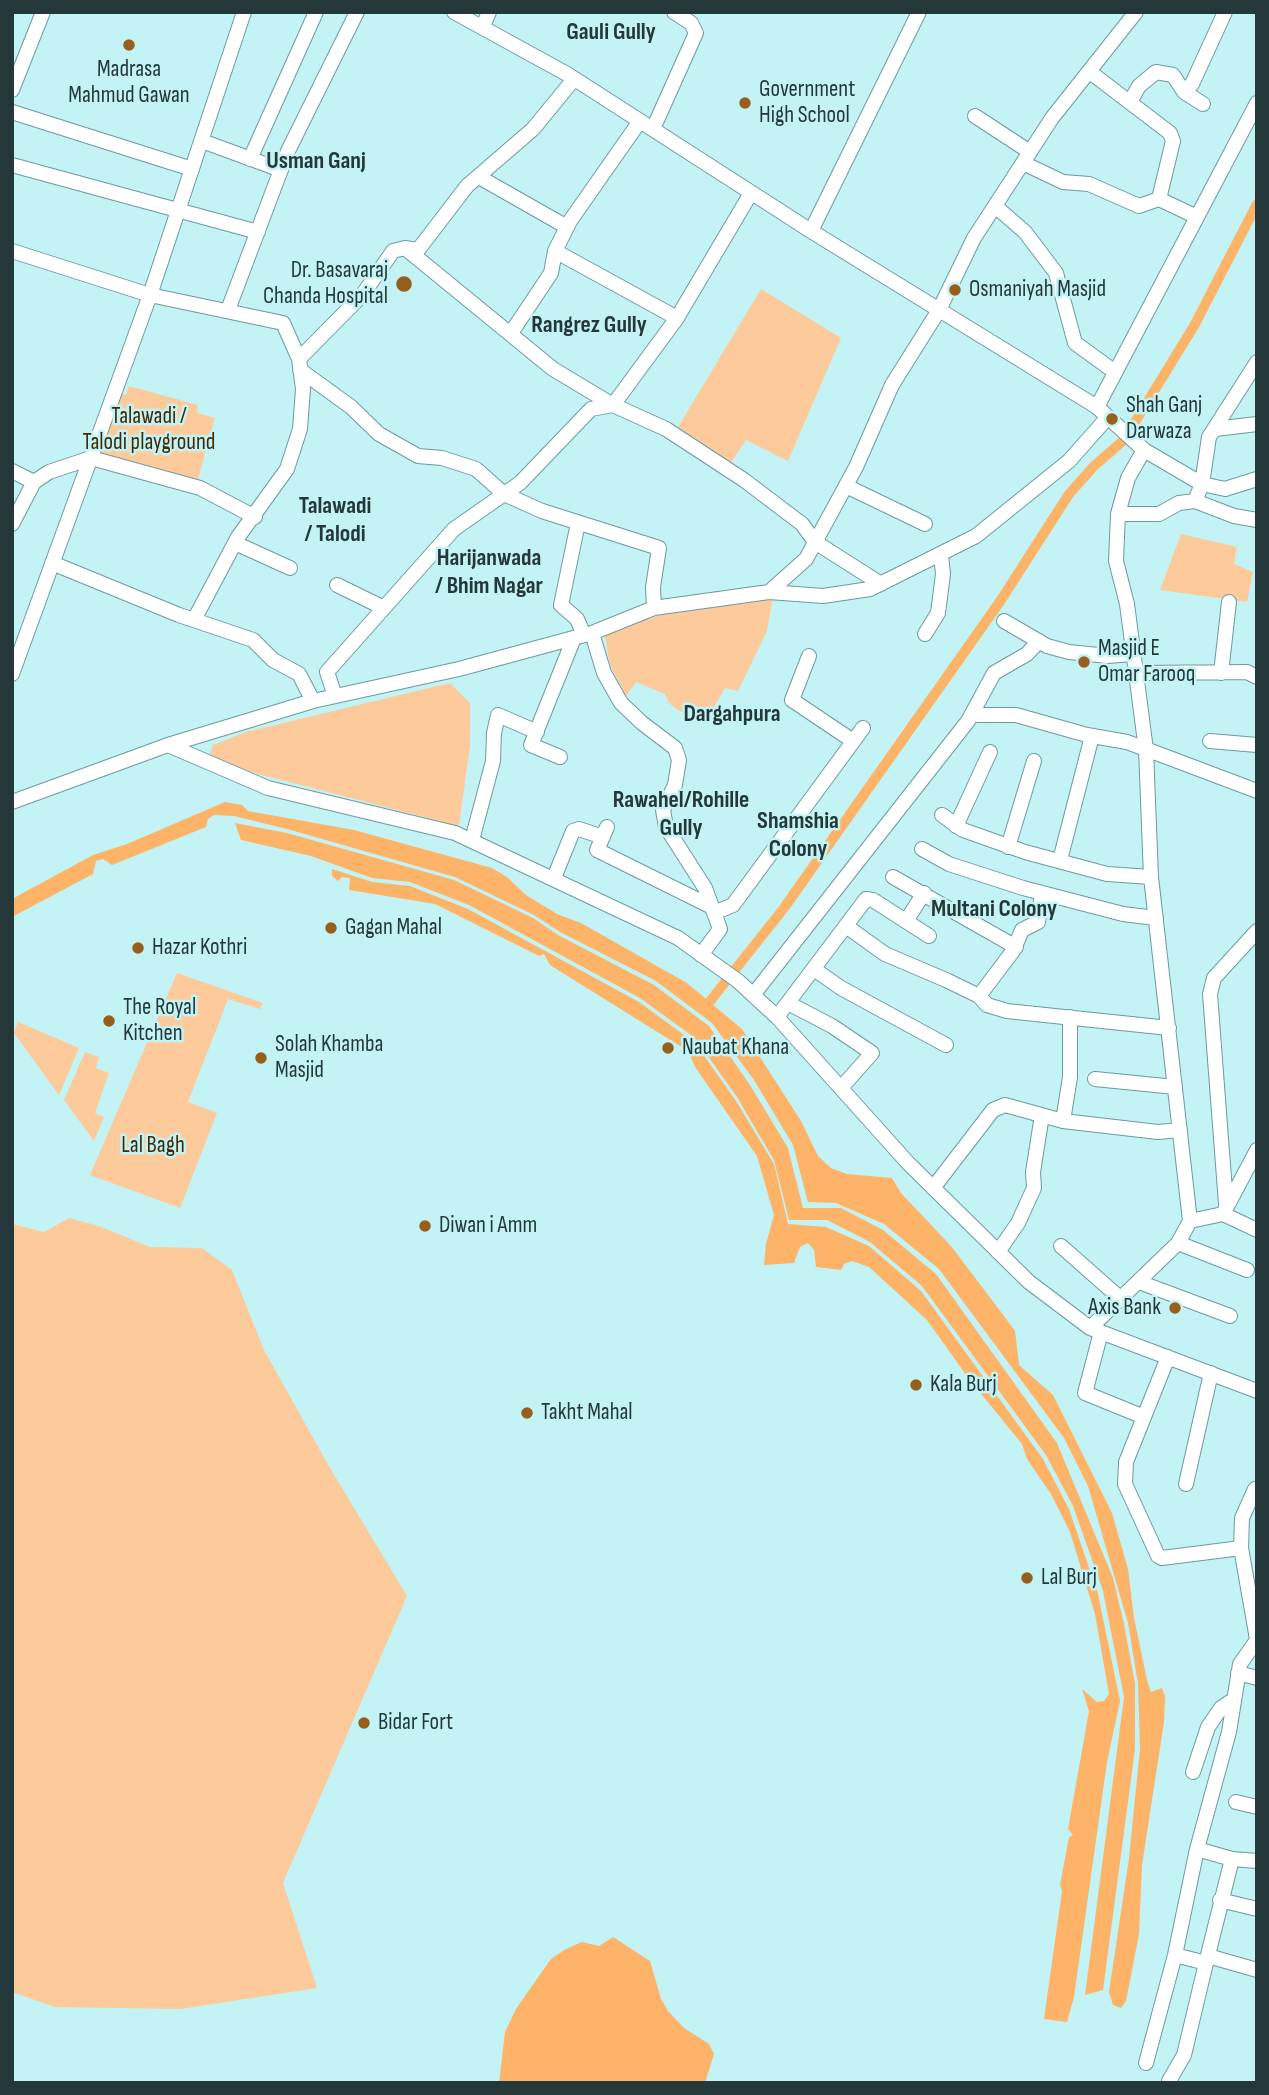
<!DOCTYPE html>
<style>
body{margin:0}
#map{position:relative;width:1269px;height:2095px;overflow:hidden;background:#c3f3f5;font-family:"Sofia Sans Condensed",sans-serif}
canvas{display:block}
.frame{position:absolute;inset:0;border:14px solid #253839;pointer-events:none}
</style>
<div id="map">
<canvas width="1269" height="2095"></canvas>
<div class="frame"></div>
</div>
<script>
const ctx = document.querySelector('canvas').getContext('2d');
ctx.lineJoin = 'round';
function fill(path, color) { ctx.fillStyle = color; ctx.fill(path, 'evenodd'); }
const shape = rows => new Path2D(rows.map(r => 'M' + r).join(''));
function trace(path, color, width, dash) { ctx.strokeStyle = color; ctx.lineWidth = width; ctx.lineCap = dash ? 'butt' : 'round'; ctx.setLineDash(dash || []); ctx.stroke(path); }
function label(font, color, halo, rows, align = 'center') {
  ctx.font = font + ' "Sofia Sans Condensed",sans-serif'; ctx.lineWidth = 5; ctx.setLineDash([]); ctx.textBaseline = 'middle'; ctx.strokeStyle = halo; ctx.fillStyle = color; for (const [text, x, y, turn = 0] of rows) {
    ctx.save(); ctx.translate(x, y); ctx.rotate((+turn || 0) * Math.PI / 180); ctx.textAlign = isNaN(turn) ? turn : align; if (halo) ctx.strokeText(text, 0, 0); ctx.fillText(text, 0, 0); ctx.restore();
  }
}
const green = shape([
 [761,289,841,338,788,461,746,440,730,464,678,427],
 [129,386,198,405,197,413,215,418,197,483,99,454,118,393,126,395],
 [1181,534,1237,547,1234,564,1253,572,1247,602,1160,590],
 [773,597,767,631,738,691,725,688,706,721,679,711,669,703,665,694,636,682,626,696,610,665,605,635,643,620,689,608],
 [450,683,470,703,470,746,459,826,235,768,210,755,213,745,246,732],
 [177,973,263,1003,260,1009,228,999,188,1102,217,1113,180,1208,90,1175],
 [18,1022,79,1048,59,1095,14,1033],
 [85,1052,99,1057,96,1068,109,1073,95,1113,104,1117,94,1141,64,1100],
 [69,1218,99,1226,150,1247,202,1248,232,1270,264,1350,330,1468,407,1596,283,1883,317,1988,181,2009,55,2007,12,1992,12,1224,44,1232]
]);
const water = shape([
 [225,802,242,805,248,811,354,830,492,868,507,877,526,895,557,914,581,923,687,983,742,1029,801,1121,818,1156,831,1168,847,1174,892,1178,901,1193,951,1246,1004,1316,1015,1331,1019,1365,1053,1395,1112,1513,1128,1569,1134,1618,1147,1680,1151,1692,1162,1688,1165,1696,1164,1722,1142,1865,1139,1934,1126,2001,1121,2008,1113,2005,1109,1992,1129,1858,1140,1749,1138,1684,1128,1623,1088,1486,1064,1438,939,1269,884,1224,836,1203,808,1202,793,1145,754,1080,712,1023,656,981,560,932,534,915,455,877,287,829,234,816,214,815,208,819,206,827,112,865,103,859,96,861,93,874,12,917,12,899,93,855,127,844],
 [235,823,287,833,454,880,533,918,558,935,654,985,709,1026,750,1085,788,1148,803,1208,841,1208,883,1230,936,1274,1057,1443,1113,1578,1124,1624,1135,1684,1135,1749,1103,1990,1085,1995,1124,1697,1103,1591,1073,1506,1046,1455,922,1286,870,1242,827,1220,789,1220,774,1160,737,1097,695,1038,640,998,469,905,410,882,372,878,311,856,241,840],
 [332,869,372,882,410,886,468,909,639,1002,695,1043,736,1101,774,1164,788,1224,826,1227,869,1246,921,1291,1043,1459,1069,1509,1098,1594,1120,1701,1107,1762,1074,1997,1067,2022,1044,2019,1062,1891,1060,1885,1069,1837,1073,1835,1068,1829,1089,1711,1082,1689,1097,1702,1104,1701,1109,1694,1095,1614,1070,1532,1051,1494,1027,1459,1022,1444,969,1379,927,1320,869,1267,852,1261,844,1264,841,1270,816,1267,814,1250,808,1243,800,1247,794,1263,764,1265,766,1244,774,1215,757,1156,695,1067,688,1051,550,965,544,954,539,956,435,904,349,890,350,878,342,877,338,881,332,876],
 [613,1937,650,1961,661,1999,668,2011,684,2028,709,2044,714,2054,705,2083,499,2083,505,2032,516,2009,541,1973,551,1959,566,1949,582,1942,599,1946]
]);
const canal = shape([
 [1135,422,1194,326,1257,204],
 [707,1005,784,908,1001,600,1069,494,1094,466,1124,440]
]);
const minor = shape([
 [454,12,567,74,811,231,1097,407,1144,450,1202,484,1225,489,1257,479],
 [483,26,489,12],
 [1090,72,1170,133,1173,141,1159,199],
 [12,90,43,12],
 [1184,92,1192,84,1225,12],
 [1130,102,1139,86,1156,72,1173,75,1184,92,1203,104],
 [12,112,192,169],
 [975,116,1030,152],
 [653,129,696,33,691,23,674,12],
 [202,141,281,170],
 [250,159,316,12],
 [1023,163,1063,182,1089,184,1139,206,1159,199,1197,217],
 [12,165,258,232],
 [479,177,567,227],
 [995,206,1025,232,1056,273,1075,343,1115,372],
 [811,231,919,12],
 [405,248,553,369,613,405,666,429,744,480,802,524,815,542,881,584],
 [12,251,150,295,283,323,299,359,303,389,300,429,287,469,238,537,195,618],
 [555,251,677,318],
 [228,310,288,151,357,12],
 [511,333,551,273,555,251,570,221,640,121],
 [299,359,363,294,393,251,405,248,418,250,467,186,533,129,574,79],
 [300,370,351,407,379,434,418,456,442,458,476,469,504,494,542,511,659,548,653,587,654,608],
 [1097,407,1257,103],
 [1215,429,1257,424],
 [12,471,34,482,12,524],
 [34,482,49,472,91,458,200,488,255,517],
 [846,486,925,524],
 [1195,501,1202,484,1209,437,1257,362],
 [1118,514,1159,514,1179,503,1195,501,1234,516,1257,520],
 [578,523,561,605,577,619,584,635],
 [235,543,290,568],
 [52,563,179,615,253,640,273,660,299,674,313,701],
 [337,585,384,608],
 [769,592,806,559,856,467,892,385,939,310,974,238,1052,118,1136,12],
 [1004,621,1047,646,1069,652,1108,656,1131,654],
 [592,633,604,673,621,703,642,723,675,748,679,760,675,785,663,810,666,827,705,888,720,929,701,955],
 [925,634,938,613,943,574,941,555],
 [809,656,792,700,853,741],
 [1136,673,1247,672,1257,677],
 [1221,673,1229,602],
 [12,674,150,295,244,12],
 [335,696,327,672,454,529,520,483,591,409,613,405,677,318,751,193],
 [972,715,1016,715,1087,735,1127,742,1257,791],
 [1210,741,1257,745],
 [168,745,268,788,455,833,678,938,738,981,777,1017,908,1163,1029,1282,1090,1328,1257,1391],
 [560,757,531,745,574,638],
 [12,802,168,745,313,701,459,669,592,633,654,608,769,592,823,596,870,589,976,536,1069,461,1108,417],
 [942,815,963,830,1025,852,1107,874,1151,877],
 [956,826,990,752],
 [607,827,597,850,712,907],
 [472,840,493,761,494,733,498,715,537,732],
 [1008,847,1034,761],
 [922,849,949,864,1023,888,1123,914,1156,918],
 [1060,860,1092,736],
 [893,877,1016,947],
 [554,878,573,831,579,829,603,837],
 [714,913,733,905,863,728],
 [906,921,924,893],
 [846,926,885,954,946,980,979,996,987,1005,1007,1011,1169,1028],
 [814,969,841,988,946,1045],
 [753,995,968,721,994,673,1027,654,1039,641],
 [979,996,1013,951,1022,930,1038,922,1042,893],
 [788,1003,832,1026,872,1053,841,1088],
 [777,1017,866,899,873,900,929,936],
 [1095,1079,1175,1087],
 [1063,1121,1070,1077,1070,1017],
 [933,1188,993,1110,1005,1105,1063,1121,1158,1132,1180,1130],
 [1226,1204,1210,994,1214,978,1257,931],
 [1223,1214,1257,1230],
 [1190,1221,1223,1214,1257,1150],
 [1178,1243,1247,1270],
 [1061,1246,1121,1299],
 [998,1252,1018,1223,1034,1188,1033,1172,1042,1115],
 [1139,1282,1230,1316],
 [1090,1328,1178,1243,1190,1221,1151,877,1146,750,1127,604,1116,561,1118,514,1128,478,1144,450],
 [1101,1332,1085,1393,1144,1417],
 [1168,1357,1126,1462,1125,1484,1158,1556,1162,1558,1241,1548,1257,1639],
 [1186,1484,1211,1373],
 [1241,1548,1242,1518,1255,1489],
 [1238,1673,1257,1678],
 [1193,1772,1208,1727,1221,1708,1233,1700],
 [1236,1802,1257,1807],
 [1232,1859,1197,1849,1229,1732,1240,1664,1257,1640],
 [1220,1900,1257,1909],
 [1175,1955,1206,1963,1232,1859,1257,1861],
 [1208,1956,1257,1970],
 [1146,2063,1175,1955,1197,1849],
 [1171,2083,1169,2081,1184,2055,1206,1963]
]);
const markers = [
 [129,45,7,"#985f1c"],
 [745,103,7,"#985f1c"],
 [404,284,9,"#985f1c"],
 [955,290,7,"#985f1c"],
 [1112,419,7,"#985f1c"],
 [1084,662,7,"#985f1c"],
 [331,928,7,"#985f1c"],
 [138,948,7,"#985f1c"],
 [109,1021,7,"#985f1c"],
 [668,1048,7,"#985f1c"],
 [261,1058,7,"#985f1c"],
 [425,1226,7,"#985f1c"],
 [1175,1308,7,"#985f1c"],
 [916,1385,7,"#985f1c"],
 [527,1413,7,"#985f1c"],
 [1027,1578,7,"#985f1c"],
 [364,1723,7,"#985f1c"]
];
const poiNames = [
 ["Madrasa",129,70,"center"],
 ["Mahmud Gawan",129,96,"center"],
 ["Government",759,90],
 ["High School",759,116],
 ["Dr. Basavaraj",388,271,"right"],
 ["Chanda Hospital",388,297,"right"],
 ["Osmaniyah Masjid",969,290],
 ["Shah Ganj",1126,406],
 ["Darwaza",1126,432],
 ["Masjid E",1098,649],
 ["Omar Farooq",1098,675],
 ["Gagan Mahal",345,928],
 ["Hazar Kothri",152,948],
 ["The Royal",123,1008],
 ["Kitchen",123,1034],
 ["Solah Khamba",275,1045],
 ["Masjid",275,1071],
 ["Naubat Khana",682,1048],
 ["Diwan i Amm",439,1226],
 ["Axis Bank",1161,1308,"right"],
 ["Kala Burj",930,1385],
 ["Takht Mahal",541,1413],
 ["Lal Burj",1041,1578],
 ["Bidar Fort",378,1723]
];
const parkNames = [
 ["Talawadi /",149,417],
 ["Talodi playground",149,443],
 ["Lal Bagh",153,1146]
];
const neighbourhoodNames = [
 ["Gauli Gully",611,33],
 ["Usman Ganj",316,162],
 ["Rangrez Gully",589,326],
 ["Talawadi",335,507],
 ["/ Talodi",335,535],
 ["Harijanwada",489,559],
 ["/ Bhim Nagar",489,587],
 ["Dargahpura",732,715],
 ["Rawahel/Rohille",681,801],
 ["Gully",681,829],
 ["Shamshia",798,822],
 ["Colony",798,850],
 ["Multani Colony",994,910]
];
fill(green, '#fdcb9b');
fill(water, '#feb468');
trace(canal, '#feb468', 10);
trace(minor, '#6d9a9d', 16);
trace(minor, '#fff', 14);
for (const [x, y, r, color] of markers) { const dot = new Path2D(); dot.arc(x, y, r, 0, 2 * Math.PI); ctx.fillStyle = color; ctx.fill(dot); trace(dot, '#c3f3f5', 2.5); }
label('23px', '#253839', '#c3f3f5', poiNames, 'left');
label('23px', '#442806', '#c3f3f5', parkNames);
label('bold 24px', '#253839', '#c3f3f5', neighbourhoodNames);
</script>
